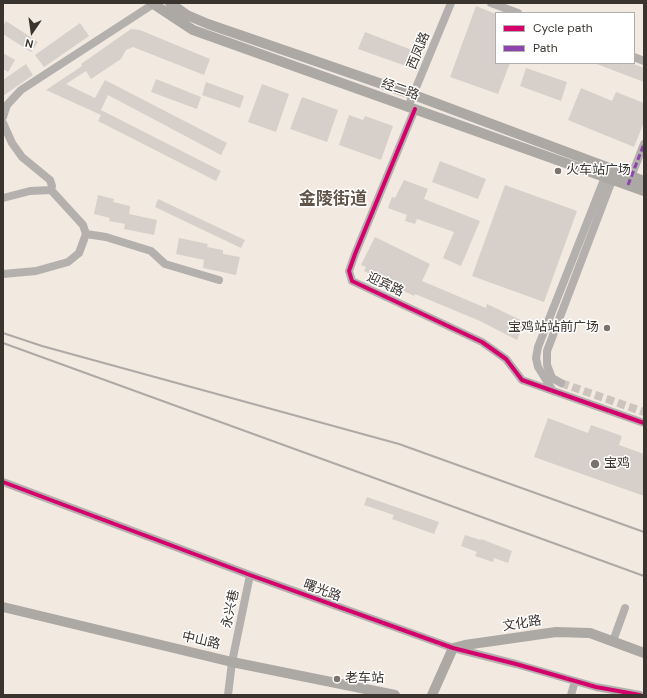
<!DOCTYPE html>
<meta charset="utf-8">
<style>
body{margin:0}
#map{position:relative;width:647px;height:698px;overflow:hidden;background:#f2e9e1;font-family:"DM Sans",sans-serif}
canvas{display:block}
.frame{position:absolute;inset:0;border:4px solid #3a342f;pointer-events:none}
.legend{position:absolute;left:495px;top:12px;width:140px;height:52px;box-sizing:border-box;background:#fff;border:1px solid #b0aeac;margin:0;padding:5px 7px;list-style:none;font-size:12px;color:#3a342f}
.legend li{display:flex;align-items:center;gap:8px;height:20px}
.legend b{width:20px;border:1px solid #b0aeac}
.north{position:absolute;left:12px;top:12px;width:40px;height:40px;-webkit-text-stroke:3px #fff;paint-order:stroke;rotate:193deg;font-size:11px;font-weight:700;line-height:16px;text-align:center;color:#3a342f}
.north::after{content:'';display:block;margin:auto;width:14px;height:18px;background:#3a342f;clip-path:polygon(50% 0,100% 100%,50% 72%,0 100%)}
</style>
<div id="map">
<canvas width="647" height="698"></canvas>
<div class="frame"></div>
<ul class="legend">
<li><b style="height:5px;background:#d6006c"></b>Cycle path</li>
<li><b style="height:5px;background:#8e44ad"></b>Path</li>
</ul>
<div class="north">N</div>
</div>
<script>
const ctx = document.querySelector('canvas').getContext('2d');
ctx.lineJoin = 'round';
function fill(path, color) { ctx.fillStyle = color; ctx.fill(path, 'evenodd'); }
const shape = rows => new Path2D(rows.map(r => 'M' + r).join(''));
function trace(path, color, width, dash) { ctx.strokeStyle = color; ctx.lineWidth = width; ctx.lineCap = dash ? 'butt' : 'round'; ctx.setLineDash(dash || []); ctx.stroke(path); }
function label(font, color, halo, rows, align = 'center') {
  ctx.font = font + ' "DM Sans","Noto Sans SC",sans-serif'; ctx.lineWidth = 3; ctx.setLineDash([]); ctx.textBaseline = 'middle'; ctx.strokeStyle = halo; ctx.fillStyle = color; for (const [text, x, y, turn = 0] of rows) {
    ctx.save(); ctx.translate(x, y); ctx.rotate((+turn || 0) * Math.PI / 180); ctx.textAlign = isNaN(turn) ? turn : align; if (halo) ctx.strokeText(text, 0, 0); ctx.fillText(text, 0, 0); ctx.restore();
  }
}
const building = shape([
 [476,6,496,14,496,63,510,63,498,94,450,77],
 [6,21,38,42,31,52,3,34,3,26],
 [80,23,89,36,44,67,35,55],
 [131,29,140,30,210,59,204,75,133,47,126,50,121,59,91,79,86,71,66,84,95,98,105,80,227,143,221,155,108,95,101,110,221,171,216,181,98,121,101,115,46,90,82,66,81,64],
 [365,32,412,50,406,66,358,49],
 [3,53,15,60,8,72,3,69],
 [594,63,631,63,644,68,644,82],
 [26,64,33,75,3,96,3,80],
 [526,68,567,82,561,101,520,86],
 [156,79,201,97,197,109,151,92],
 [206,82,244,96,240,108,202,95],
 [262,84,289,94,276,132,248,122],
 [581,88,612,101,616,92,644,103,644,122,634,147,568,120],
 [302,97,338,110,327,142,290,129],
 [349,115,363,120,365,116,393,126,381,160,339,145],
 [440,161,486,179,478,199,432,182],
 [404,180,428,189,424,199,480,221,461,266,443,258,454,232,417,219,415,224,405,221,407,215,388,208,392,197,395,198],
 [505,185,577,211,544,302,472,276],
 [98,195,114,199,113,202,130,206,129,214,157,220,154,235,124,229,125,224,109,221,110,218,94,214],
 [158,199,245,240,241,248,155,207],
 [375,237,430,264,422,281,486,308,487,304,525,322,517,340,480,321,415,294,414,296,364,271,366,267,361,265],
 [179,238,208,244,207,247,223,250,223,254,240,257,236,275,203,268,204,260,176,254],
 [548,418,588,433,591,425,622,436,619,445,644,454,644,496,534,457],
 [367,497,439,522,434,534,392,519,394,515,364,505],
 [465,535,481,540,481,539,512,551,508,563,494,558,493,562,475,556,477,552,461,546]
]);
const minorTunnel = shape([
 [561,383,644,412]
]);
const minor = shape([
 [491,3,518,13],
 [634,57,644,61],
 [408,107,451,3],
 [415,109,355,254,349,271,352,281,482,342,506,359,522,380,644,423],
 [3,117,7,105,21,90,155,3],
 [3,123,12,143,22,157,50,180,52,186,51,190],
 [629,182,644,144],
 [3,198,30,191,51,190,83,225,86,234,79,253,68,262,36,271,3,274],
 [86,234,106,237,151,251,165,264,219,280],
 [561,383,552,378,547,365,547,351,614,175],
 [553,391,538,367,536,358,538,347,607,172],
 [3,482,250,575,453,648,516,664,596,687,640,695],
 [613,641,625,608],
 [228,695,232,662,250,575],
 [571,695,575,681]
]);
const major = shape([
 [152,3,193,30,644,191],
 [170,3,187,15,208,24,414,95,644,181],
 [3,607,232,662,395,695],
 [432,695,453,648,465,645,556,632,590,633,644,653]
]);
const rail = shape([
 [3,333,42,346,399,444,644,532],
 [3,343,644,576]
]);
const quiet = shape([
 [628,185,644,144]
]);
const cycleway = shape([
 [415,109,355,254,349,271,352,281,482,342,506,359,522,380,644,423],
 [3,482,250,575,453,648,516,664,596,687,640,695]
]);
const markers = [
 [558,171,4,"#7a736d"],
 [607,328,4,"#7a736d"],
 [595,464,5,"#7a736d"],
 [337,679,4,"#7a736d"]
];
const streetNames = [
 ["西凤路",419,51,-68],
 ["经二路",400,90,19],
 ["迎宾路",385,285,25],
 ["曙光路",322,591,20],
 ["永兴巷",231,609,-78],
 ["文化路",522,624,-9],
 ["中山路",201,641,13]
];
const poiNames = [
 ["火车站广场",566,171],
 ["宝鸡站站前广场",599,328,"right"],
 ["宝鸡",604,464],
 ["老车站",345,679]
];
const districtNames = [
 ["金陵街道",333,200]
];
fill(building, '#d7d0ca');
trace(minorTunnel, '#cdc5bd', 8, [8, 4]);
trace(minor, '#b3b0ad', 8);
trace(major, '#aca8a4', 10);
trace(rail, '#afa9a6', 2);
trace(quiet, '#8e44ad', 3, [6, 3]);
trace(cycleway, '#d6006c', 4);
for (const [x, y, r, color] of markers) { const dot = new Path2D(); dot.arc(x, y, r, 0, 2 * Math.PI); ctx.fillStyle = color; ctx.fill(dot); trace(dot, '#fff', 1.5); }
label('13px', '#3a342f', '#fff', streetNames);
label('13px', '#3a342f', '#fff', poiNames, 'left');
label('bold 17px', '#605347', '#fff', districtNames);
</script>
